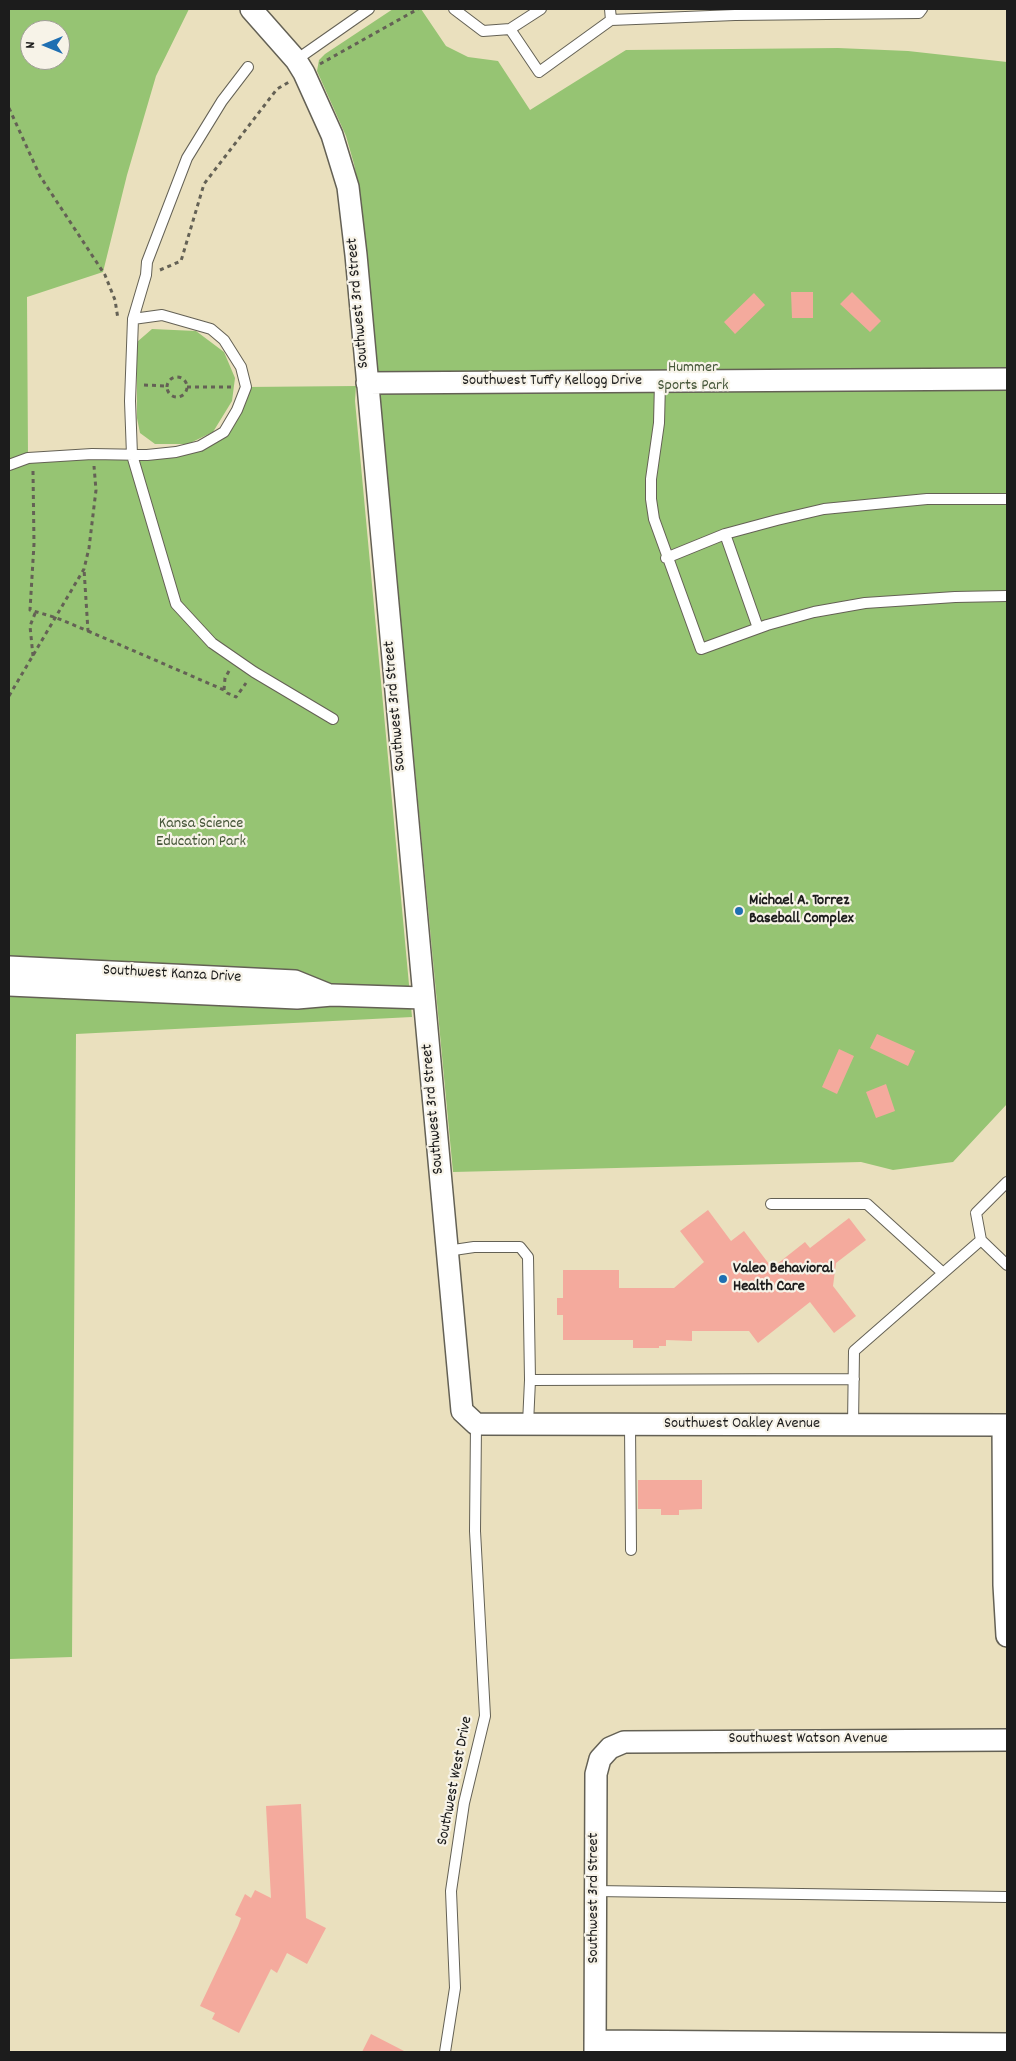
<!DOCTYPE html>
<style>
body{margin:0}
#map{position:relative;width:1016px;height:2061px;overflow:hidden;background:#eae0be;font-family:Dekko,sans-serif}
canvas{display:block}
.frame{position:absolute;inset:0;border:10px solid #1c1c1c;pointer-events:none}
.north{position:absolute;left:20px;top:20px;width:50px;height:50px;box-sizing:border-box;background:#f7f3e8;border:1px solid #9f9d96;border-radius:50%;rotate:270deg;font-size:14px;font-weight:700;line-height:20px;text-align:center;color:#1c1c1c}
.north::after{content:'';display:block;margin:auto;width:18px;height:22px;background:#1f6fb2;clip-path:polygon(50% 0,100% 100%,50% 72%,0 100%)}
</style>
<div id="map">
<canvas width="1016" height="2061"></canvas>
<div class="frame"></div>
<div class="north">N</div>
</div>
<script>
const ctx = document.querySelector('canvas').getContext('2d');
ctx.lineJoin = 'round';
function fill(path, color) { ctx.fillStyle = color; ctx.fill(path, 'evenodd'); }
const shape = rows => new Path2D(rows.map(r => 'M' + r).join(''));
function trace(path, color, width, dash) { ctx.strokeStyle = color; ctx.lineWidth = width; ctx.lineCap = dash ? 'butt' : 'round'; ctx.setLineDash(dash || []); ctx.stroke(path); }
function label(font, color, halo, rows, align = 'center') {
  ctx.font = font + ' Dekko,sans-serif'; ctx.lineWidth = 4.5; ctx.setLineDash([]); ctx.textBaseline = 'middle'; ctx.strokeStyle = halo; ctx.fillStyle = color; for (const [text, x, y, turn = 0] of rows) {
    ctx.save(); ctx.translate(x, y); ctx.rotate((+turn || 0) * Math.PI / 180); ctx.textAlign = isNaN(turn) ? turn : align; if (halo) ctx.strokeText(text, 0, 0); ctx.fillText(text, 0, 0); ctx.restore();
  }
}
const green = shape([
 [9,9,189,9,156,76,127,175,103,272,27,297,28,458,176,452,224,432,246,387,356,386,355,401,412,1017,76,1034,72,1657,9,1659],
 [30,30,60,30,60,60,30,60],
 [393,9,421,9,446,46,468,57,498,61,530,110,626,50,838,48,908,51,1007,62,1007,1104,953,1162,893,1170,861,1162,453,1172,361,199,354,164,346,136,317,71,319,60,325,54],
 [152,329,196,331,224,352,235,378,232,401,213,432,188,444,155,444,140,433,137,418,137,342]
]);
const building = shape([
 [791,292,813,292,813,318,792,318],
 [852,292,881,321,870,332,840,304],
 [754,293,765,305,735,334,724,322],
 [877,1034,915,1051,908,1066,870,1048],
 [839,1049,854,1056,837,1094,822,1087],
 [886,1084,895,1111,876,1118,866,1092],
 [708,1210,731,1241,744,1231,772,1268,805,1242,810,1248,849,1218,866,1240,836,1263,833,1286,856,1316,834,1333,810,1302,758,1343,749,1331,692,1331,692,1341,666,1340,666,1346,659,1346,659,1348,633,1348,633,1340,563,1340,563,1315,557,1315,557,1298,563,1298,563,1270,619,1270,619,1288,674,1288,704,1262,680,1231],
 [638,1480,702,1480,702,1509,679,1510,679,1515,661,1515,661,1509,638,1509],
 [301,1804,306,1918,326,1928,307,1964,287,1953,277,1973,271,1969,239,2033,212,2019,215,2013,200,2006,238,1926,241,1918,235,1915,245,1894,251,1898,255,1890,271,1898,266,1806],
 [371,2034,406,2052,362,2052]
]);
const path = shape([
 [320,64,418,9],
 [9,108,40,176,105,275,115,300,118,319],
 [160,270,181,261,204,184,277,89,289,82],
 '167 387a10 10 0 1 1 20 0a10 10 0 1 1-20 0Z',
 [144,385,166,386],
 [187,387,232,387],
 [33,471,34,544,30,610,57,618,88,631,84,569],
 [88,631,224,690],
 [33,656,30,626,36,611],
 [229,671,225,678,224,690,227,693,236,697,246,683],
 [9,696,84,569,89,548,96,490,94,466]
]);
const service = shape([
 [454,9,483,31,510,29,539,72,611,20,735,15,919,13,922,9],
 [610,9,611,20],
 [510,29,541,9],
 [296,60,369,9],
 [248,67,222,101,187,158,147,262,146,275,133,319,130,401,132,455,176,604,212,643,254,672,333,719],
 [660,382,659,423,651,479,651,499,654,519,701,649,767,625,814,612,865,603,955,597,1007,596],
 [9,465,28,458,92,454,147,455,176,452,200,446,224,432,237,410,246,387,241,367,224,340,211,329,162,315,133,319],
 [725,534,758,628],
 [666,558,725,534,777,520,824,509,927,499,1007,499],
 [1007,1182,976,1213,981,1240,1007,1265],
 [771,1204,867,1204,943,1273],
 [447,1251,474,1247,520,1247,528,1257,530,1380],
 [528,1424,530,1380,854,1379],
 [630,1425,631,1550],
 [853,1425,854,1351,981,1240],
 [595,1891,1007,1897],
 [445,2052,455,1988,451,1891,464,1803,485,1716,475,1531,476,1424]
]);
const minor = shape([
 [251,9,296,60,304,73,332,135,348,187,356,255,462,1411,476,1424,1007,1425],
 [367,383,1007,379],
 [9,967,295,981,327,994],
 [9,985,297,998,332,995,423,998],
 [1003,1425,1004,1585,1007,1636],
 [595,2041,1007,2044],
 [595,2052,596,1774,600,1759,610,1748,624,1742,1007,1740]
]);
const markers = [
 [739,911,5,"#1f6fb2"],
 [723,1279,5,"#1f6fb2"]
];
const streetNames = [
 ["Southwest 3rd Street",359,303,-95],
 ["Southwest Tuffy Kellogg Drive",552,382],
 ["Southwest 3rd Street",396,706,-95],
 ["Southwest Kanza Drive",172,975,3],
 ["Southwest 3rd Street",434,1109,-95],
 ["Southwest Oakley Avenue",742,1425],
 ["Southwest Watson Avenue",808,1740],
 ["Southwest West Drive",456,1781,-79],
 ["Southwest 3rd Street",595,1898,-90]
];
const parkNames = [
 ["Hummer",693,369],
 ["Sports Park",693,387],
 ["Kansa Science",201,825],
 ["Education Park",201,843]
];
const poiNames = [
 ["Michael A. Torrez",749,902],
 ["Baseball Complex",749,920],
 ["Valeo Behavioral",733,1270],
 ["Health Care",733,1288]
];
fill(green, '#96c473');
fill(building, '#f4aa9d');
trace(service, '#646155', 12);
trace(minor, '#646155', 24);
trace(path, '#646155', 3, [4, 4]);
trace(service, '#fff', 10);
trace(minor, '#fff', 21);
for (const [x, y, r, color] of markers) { const dot = new Path2D(); dot.arc(x, y, r, 0, 2 * Math.PI); ctx.fillStyle = color; ctx.fill(dot); trace(dot, '#f7f3e8', 2); }
label('16px', '#1c1c1c', '#f7f3e8', streetNames);
label('16px', '#47573a', '#f7f3e8', parkNames);
label('bold 16px', '#1c1c1c', '#f7f3e8', poiNames, 'left');
</script>
